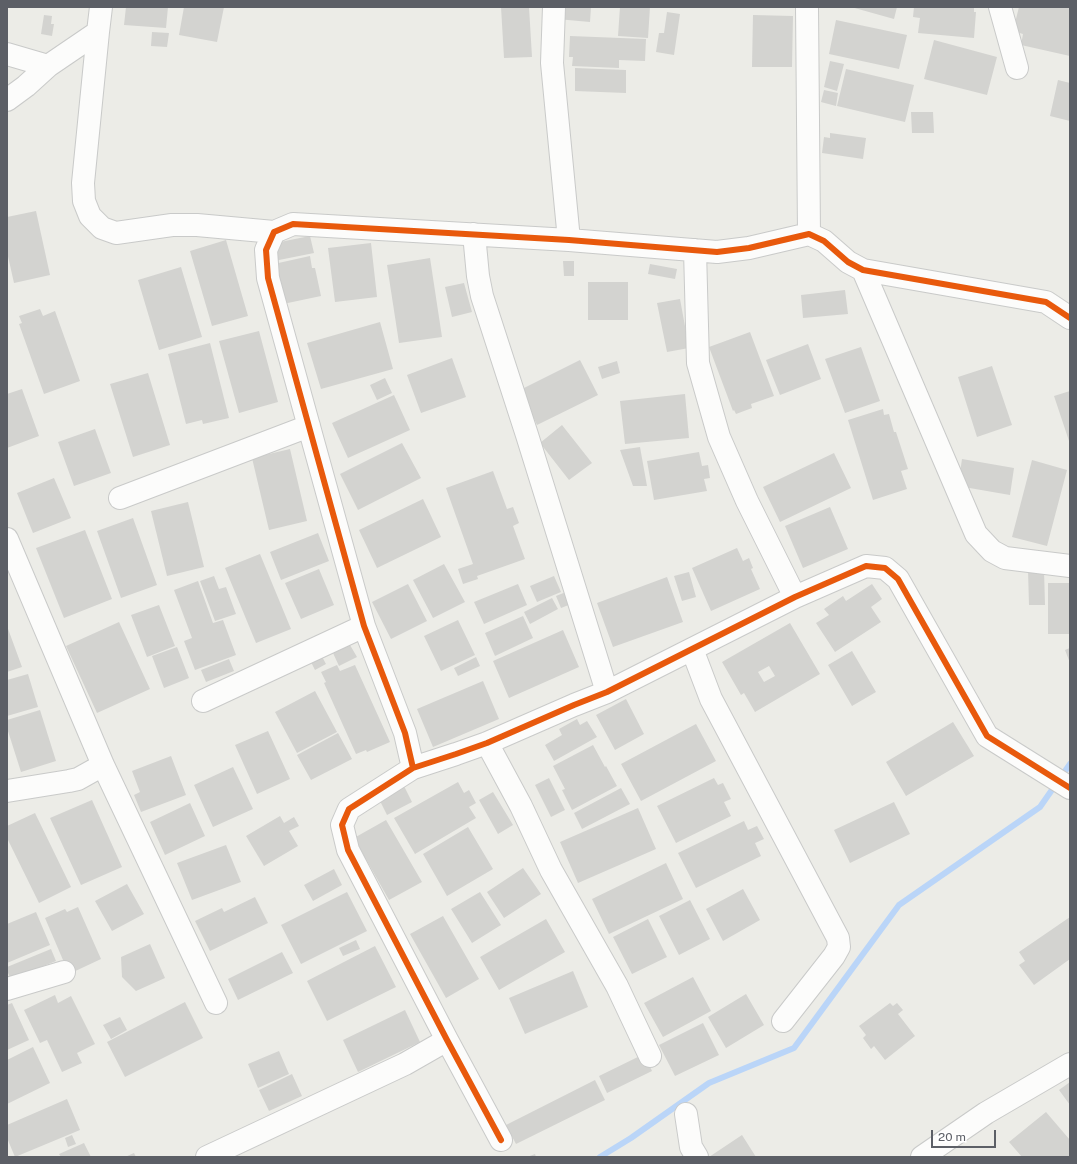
<!DOCTYPE html>
<style>
body{margin:0}
#map{position:relative;width:1077px;height:1164px;overflow:hidden;background:#ecece7;font-family:"Public Sans",sans-serif}
canvas{display:block}
.frame{position:absolute;inset:0;border:8px solid #5c5f66;pointer-events:none}
.scale{position:absolute;left:931px;top:1130px;width:65px;height:18px;box-sizing:border-box;border:2px solid #5c5f66;border-top:0;padding-left:5px;font-size:12px;line-height:14px;white-space:nowrap;color:#5c5f66;-webkit-text-stroke:3px #fff;paint-order:stroke}
</style>
<div id="map">
<canvas width="1077" height="1164"></canvas>
<div class="frame"></div>
<div class="scale">20 m</div>
</div>
<script>
const ctx = document.querySelector('canvas').getContext('2d');
ctx.lineJoin = 'round';
const shape = rows => new Path2D(rows.map(r => 'M' + r).join(''));
function trace(path, color, width, dash) { ctx.strokeStyle = color; ctx.lineWidth = width; ctx.lineCap = dash ? 'butt' : 'round'; ctx.setLineDash(dash || []); ctx.stroke(path); }
function fill(path, color) { ctx.fillStyle = color; ctx.fill(path, 'evenodd'); }
const stream = shape([
 [600,1157,631,1138,709,1083,794,1048,899,905,1040,807,1070,764]
]);
const building = shape([
 [126,7,168,7,166,28,124,25],
 [184,7,224,7,217,42,179,35],
 [501,7,529,7,532,57,504,58],
 [558,7,591,7,590,22,557,19],
 [620,7,650,7,648,38,618,36],
 [851,7,897,7,894,19],
 [914,7,974,7,974,12,976,12,974,38,918,33,920,18,913,17],
 [1019,7,1070,7,1070,56,1021,45,1023,34,1013,31],
 [667,12,680,14,674,55,656,52,659,33,664,33],
 [44,15,52,16,51,24,54,24,52,36,41,34],
 [753,15,793,16,792,67,752,67],
 [836,20,907,35,899,69,829,54],
 [152,32,169,33,167,47,151,46],
 [570,36,646,39,645,61,619,60,619,68,572,66,573,57,569,57],
 [934,40,997,57,987,95,924,79],
 [830,61,844,64,837,91,824,87],
 [575,68,626,70,626,93,575,91],
 [846,69,914,85,905,122,837,106],
 [1058,80,1070,83,1070,121,1050,116],
 [824,90,838,93,836,106,821,102],
 [911,112,933,112,934,133,912,133],
 [830,133,866,138,863,159,822,153,824,137,830,138],
 [36,211,50,275,14,283,7,252,7,217],
 [310,236,314,253,274,261,270,244],
 [226,240,248,316,212,326,190,251],
 [371,243,377,297,335,302,328,248],
 [310,256,312,268,315,268,321,296,283,304,274,264],
 [430,258,442,337,399,343,387,265],
 [563,261,574,261,574,276,564,276],
 [650,264,677,269,675,279,648,274],
 [181,267,202,337,159,350,138,280],
 [588,282,628,282,628,320,588,320],
 [464,283,472,312,452,317,445,287],
 [845,290,848,314,803,318,801,295],
 [680,299,689,348,667,352,657,303],
 [40,309,43,316,55,311,80,381,44,394,19,324,22,323,19,316],
 [380,322,393,369,321,389,307,343],
 [259,331,278,402,239,413,219,341],
 [750,332,774,396,751,404,752,408,736,414,734,410,733,411,709,347],
 [210,343,229,418,203,424,202,420,186,424,168,354],
 [808,344,821,379,780,395,766,360],
 [861,347,880,401,845,413,825,359],
 [452,358,466,397,421,413,407,375],
 [580,360,598,395,537,425,520,390],
 [617,361,620,373,602,379,598,367],
 [992,366,1012,425,977,437,958,377],
 [148,373,170,445,133,457,110,384],
 [385,378,392,393,377,400,370,385],
 [22,389,39,436,7,448,7,394],
 [1070,391,1070,444,1054,396],
 [685,394,689,438,625,444,620,401],
 [394,395,410,430,348,458,332,423],
 [883,409,884,415,889,414,894,432,896,432,908,469,901,471,907,489,873,500,848,420],
 [562,425,592,463,569,480,540,443],
 [95,429,111,473,74,486,58,442],
 [402,443,421,478,358,510,340,474],
 [640,447,647,486,633,486,620,450],
 [290,449,307,521,269,530,252,458],
 [699,452,702,466,708,465,710,478,704,479,707,491,654,500,647,461],
 [834,453,851,488,780,522,763,487],
 [962,459,1014,468,1010,495,958,486],
 [1032,460,1067,470,1047,546,1012,537],
 [493,471,507,509,513,507,519,523,513,526,525,559,477,576,478,579,463,584,458,569,473,564,446,488],
 [54,478,71,518,33,533,17,493],
 [423,499,441,537,377,568,359,530],
 [188,502,204,567,167,576,151,511],
 [830,507,848,549,803,568,785,526],
 [133,518,157,585,121,598,97,531],
 [85,530,112,599,64,618,36,548],
 [318,533,329,561,281,580,270,552],
 [737,548,743,561,749,558,753,568,751,569,760,589,711,611,692,568],
 [260,554,291,629,256,643,225,568],
 [444,564,465,602,433,618,413,580],
 [319,569,334,605,301,619,285,583],
 [1028,570,1044,570,1045,605,1029,605],
 [689,572,696,597,682,601,674,576],
 [214,576,219,589,226,587,236,614,215,621,200,581],
 [554,576,561,592,537,602,530,586],
 [667,577,683,622,613,647,597,603],
 [198,581,213,623,223,620,236,655,195,670,184,641,192,638,174,590],
 [1048,583,1070,583,1070,634,1048,634],
 [408,584,427,621,391,639,372,602],
 [518,584,527,605,484,624,474,602],
 [872,584,882,599,871,607,881,622,835,652,816,623,829,615,824,609,843,596,846,601],
 [566,592,571,604,561,608,556,596],
 [552,598,558,609,530,624,524,612],
 [159,605,175,646,147,657,131,615],
 [523,616,533,638,495,656,485,633],
 [458,620,475,655,441,671,424,636],
 [119,622,150,689,97,713,66,646],
 [790,623,820,674,755,712,744,693,741,695,722,662],
 [769,666,775,676,764,682,758,672],
 [7,626,22,667,7,672],
 [563,630,579,667,509,698,493,661],
 [350,645,357,657,339,666,333,653],
 [177,647,189,678,164,688,152,656],
 [1070,648,1070,663,1065,650],
 [319,651,326,664,315,670,308,656],
 [852,651,876,692,852,706,828,665],
 [476,657,480,666,458,676,454,668],
 [229,659,234,671,206,682,201,670],
 [337,665,340,671,355,665,390,742,367,752,366,750,356,754,324,683,326,682,321,672],
 [28,674,38,707,7,716,7,680],
 [483,681,499,719,433,747,417,709],
 [315,691,337,732,297,753,275,712],
 [626,699,644,734,615,750,596,715],
 [40,710,56,761,21,772,7,728,7,720],
 [577,719,580,725,587,721,597,737,554,761,545,745,562,735,559,729],
 [953,722,974,756,906,796,886,762],
 [696,724,716,761,641,801,621,764],
 [268,731,290,779,257,794,235,745],
 [338,733,352,759,311,780,297,755],
 [593,745,605,767,606,766,617,786,572,810,562,790,565,789,553,766],
 [171,756,186,795,141,812,134,795,140,792,132,771],
 [233,767,253,809,213,827,194,785],
 [549,778,565,810,551,817,535,785],
 [714,778,718,785,723,783,731,799,724,802,731,816,676,843,657,806],
 [402,782,412,802,387,815,377,795],
 [458,782,464,793,469,790,476,803,469,807,476,818,415,854,394,818],
 [621,788,630,804,582,829,574,813],
 [493,792,513,825,498,834,479,800],
 [92,800,122,867,81,885,50,818],
 [894,802,910,834,850,863,834,830],
 [190,803,205,836,165,855,150,822],
 [638,808,656,849,578,883,560,842],
 [35,813,71,887,39,903,7,838,7,826],
 [280,816,284,823,294,817,299,826,289,831,298,846,264,866,246,836],
 [386,820,422,882,389,900,354,838],
 [744,821,748,830,757,826,764,839,755,843,761,856,696,888,678,853],
 [468,827,493,869,447,896,423,854],
 [226,845,241,882,192,900,177,863],
 [666,863,683,899,609,934,592,899],
 [523,868,541,894,504,918,487,892],
 [334,869,342,885,313,901,304,885],
 [127,884,144,914,112,931,95,901],
 [743,889,760,920,723,941,706,909],
 [347,892,367,931,301,964,281,925],
 [480,892,501,925,472,943,451,909],
 [255,897,268,923,210,951,195,921,222,908,224,912],
 [690,900,710,939,679,955,659,916],
 [78,907,101,959,69,974,45,918,65,909,67,912],
 [36,912,50,945,7,963,7,924],
 [443,916,479,979,446,998,410,934],
 [1070,917,1070,959,1034,985,1019,965,1025,961,1019,952],
 [546,919,565,952,499,990,480,957],
 [648,919,667,957,632,974,613,937],
 [356,940,360,949,343,956,339,948],
 [150,944,165,978,136,991,122,977,121,957],
 [375,946,396,987,327,1021,307,981],
 [51,949,56,961,11,979,7,971,7,967],
 [282,952,293,973,238,1000,228,979],
 [573,971,588,1007,525,1034,509,998],
 [693,977,711,1011,663,1037,644,1003],
 [746,994,764,1025,726,1048,708,1017],
 [55,995,58,1003,71,996,95,1044,77,1053,82,1063,62,1072,47,1040,40,1043,24,1010],
 [185,1002,203,1038,125,1077,107,1042],
 [12,1003,29,1040,7,1050,7,1005],
 [890,1003,893,1006,897,1003,903,1010,898,1014,915,1036,885,1060,874,1046,871,1049,863,1038,866,1035,859,1026],
 [405,1010,420,1042,358,1072,343,1040],
 [120,1017,127,1030,111,1039,103,1025],
 [703,1023,719,1055,675,1076,659,1045],
 [33,1047,50,1083,7,1104,7,1060],
 [279,1051,289,1074,258,1088,248,1064],
 [644,1054,652,1071,607,1093,599,1076],
 [292,1074,302,1096,269,1111,259,1090],
 [595,1080,605,1100,516,1144,506,1125],
 [1070,1082,1070,1105,1059,1090],
 [67,1099,80,1130,15,1157,7,1138,7,1125],
 [1046,1112,1070,1140,1070,1157,1022,1157,1009,1142],
 [72,1135,76,1144,68,1147,65,1138],
 [742,1135,756,1157,709,1157],
 [84,1143,91,1157,61,1157,59,1154],
 [134,1153,136,1157,125,1157],
 [535,1154,536,1157,527,1157]
]);
const minor = shape([
 [101,7,98,32,83,183,84,201,90,216,102,228,116,233,172,225,197,225,274,232,293,224,569,240,717,252,749,248,809,234,824,241,848,262,863,270,1046,302,1070,318],
 [554,7,552,63,569,240],
 [807,7,809,234],
 [1000,7,1017,68],
 [7,54,48,66],
 [7,100,26,86,48,66,98,32],
 [274,232,266,250,268,278,364,626,405,733,413,768],
 [474,234,478,276,482,296,527,435,607,692],
 [695,250,698,363,719,437,747,501,795,597],
 [863,270,976,534,992,551,1005,558,1070,566],
 [120,498,309,426],
 [7,539,103,765,216,1003],
 [692,649,711,699,838,938,839,947,834,956,783,1021],
 [203,701,364,626],
 [487,743,521,806,551,870,617,986,650,1056],
 [7,791,69,781,78,779,103,765],
 [7,989,64,972],
 [686,1114,691,1147,697,1157],
 [501,1140,447,1040,348,850,342,825,349,809,413,768,456,754,487,743,574,705,607,692,795,597,866,566,885,568,898,579,987,736,1070,788],
 [207,1157,405,1064,447,1040],
 [922,1157,986,1113,1070,1064]
]);
const cycleway = shape([
 [413,768,405,733,364,626,268,278,266,250,274,232,293,224,569,240,717,252,749,248,809,234,824,241,848,262,863,270,1046,302,1070,318],
 [501,1140,447,1040,348,850,342,825,349,809,413,768,456,754,487,743,574,705,607,692,795,597,866,566,885,568,898,579,987,736,1070,788]
]);
trace(stream, '#bad5f8', 6);
fill(building, '#d3d3d0');
trace(minor, '#c9cac9', 24);
trace(minor, '#fcfcfb', 22);
trace(cycleway, '#e8590c', 6);
</script>
